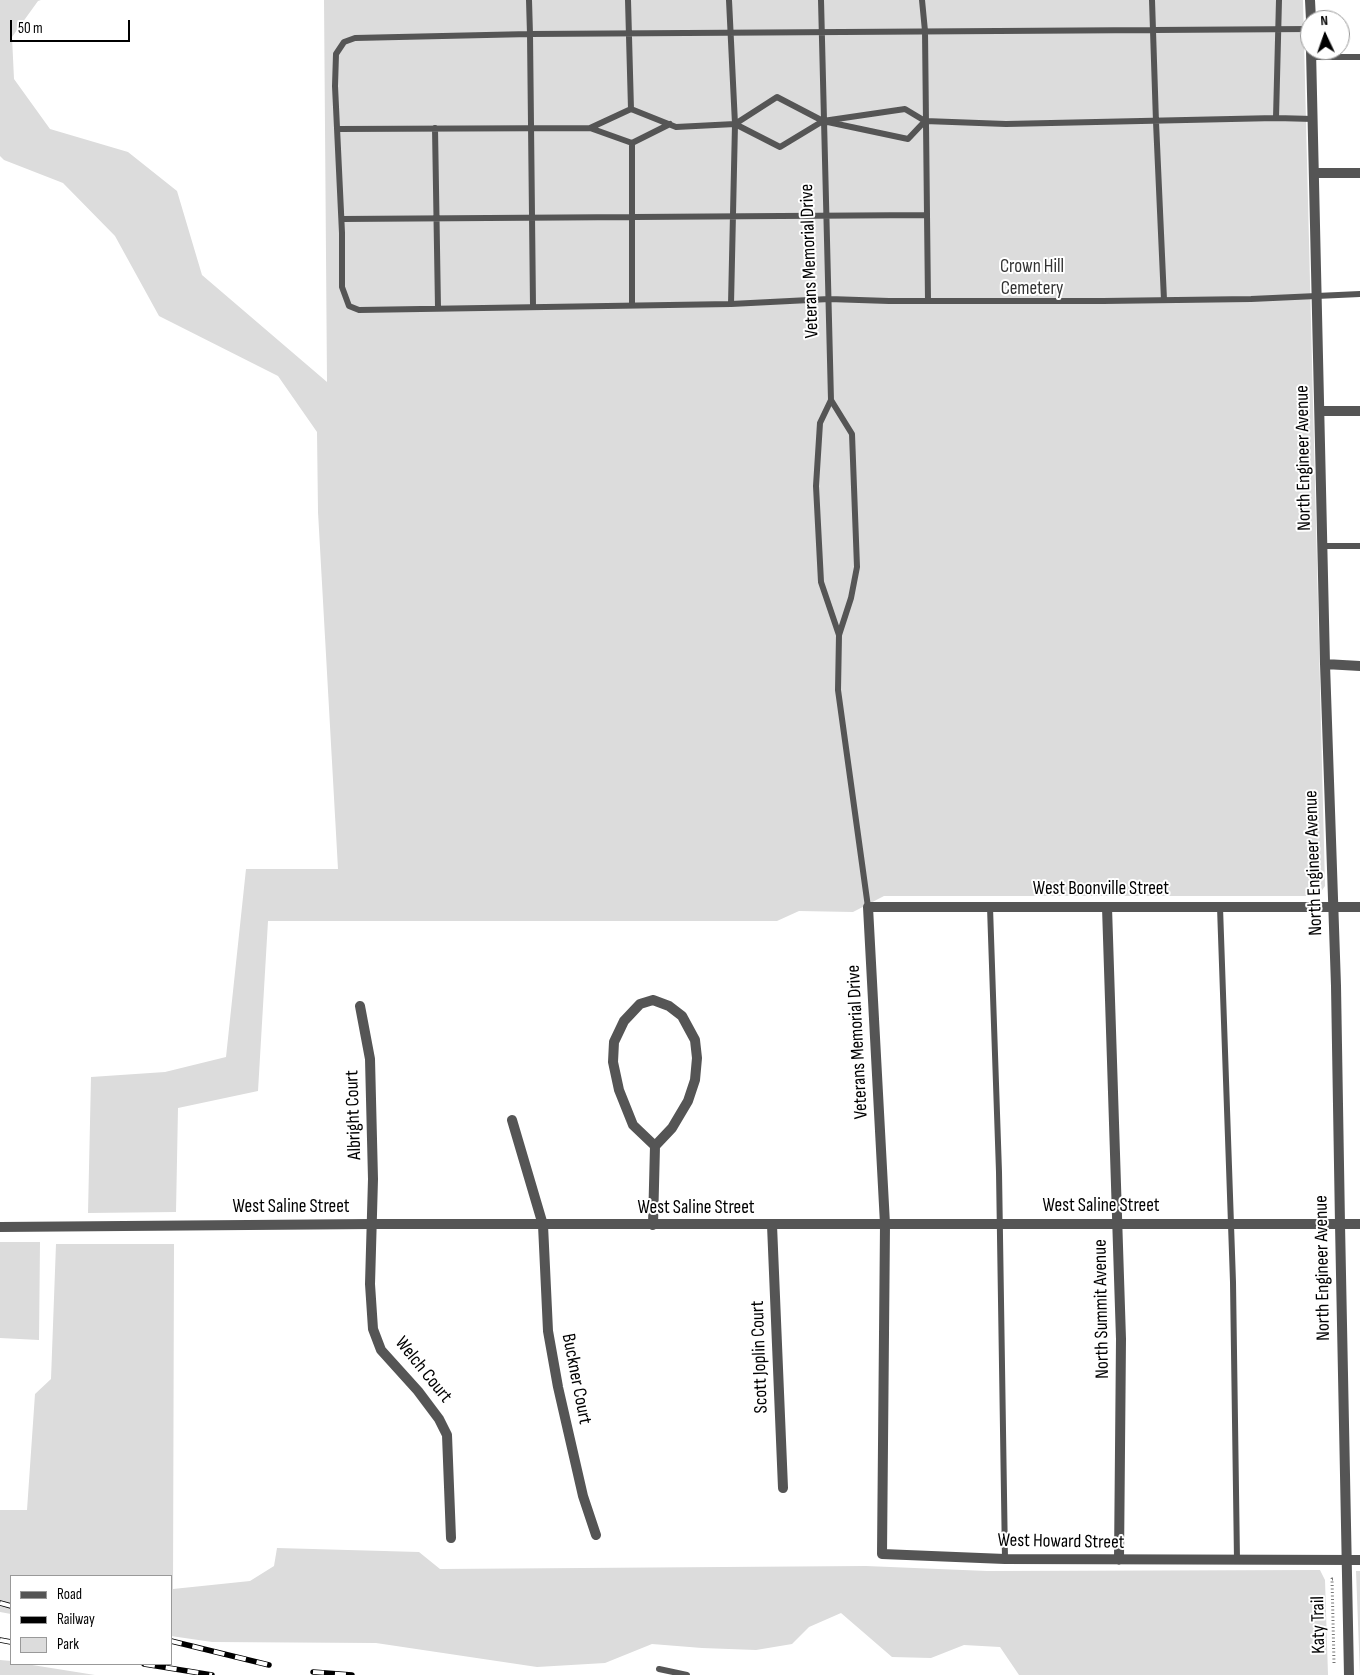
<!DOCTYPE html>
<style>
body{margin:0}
#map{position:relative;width:1360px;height:1675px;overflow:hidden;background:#fff;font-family:"Sofia Sans Condensed",sans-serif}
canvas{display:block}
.legend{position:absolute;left:10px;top:1575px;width:162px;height:90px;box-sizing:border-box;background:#fff;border:1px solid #999;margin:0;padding:6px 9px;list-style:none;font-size:15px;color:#000}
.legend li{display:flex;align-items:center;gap:10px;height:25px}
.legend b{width:25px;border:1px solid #999}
.north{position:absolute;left:1300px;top:10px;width:50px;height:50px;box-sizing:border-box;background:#fff;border:1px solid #999;border-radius:50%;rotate:357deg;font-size:14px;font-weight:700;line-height:20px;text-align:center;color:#000}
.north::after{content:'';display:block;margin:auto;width:18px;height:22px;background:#000;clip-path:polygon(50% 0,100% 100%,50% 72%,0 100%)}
.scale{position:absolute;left:10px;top:20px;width:120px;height:22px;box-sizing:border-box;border:2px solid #000;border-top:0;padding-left:6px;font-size:15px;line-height:18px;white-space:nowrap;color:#000;-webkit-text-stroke:4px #fff;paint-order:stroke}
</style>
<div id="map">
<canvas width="1360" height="1675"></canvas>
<ul class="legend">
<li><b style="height:6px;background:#555"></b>Road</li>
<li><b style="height:6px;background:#000"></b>Railway</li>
<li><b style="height:14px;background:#dcdcdc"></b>Park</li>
</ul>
<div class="north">N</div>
<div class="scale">50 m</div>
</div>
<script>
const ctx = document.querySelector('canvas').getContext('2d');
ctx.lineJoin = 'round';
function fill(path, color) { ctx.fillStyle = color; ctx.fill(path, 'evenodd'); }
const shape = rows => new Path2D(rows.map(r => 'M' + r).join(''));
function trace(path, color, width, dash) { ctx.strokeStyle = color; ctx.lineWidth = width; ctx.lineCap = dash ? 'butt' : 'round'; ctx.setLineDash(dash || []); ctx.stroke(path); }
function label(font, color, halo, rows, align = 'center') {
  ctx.font = font + ' "Sofia Sans Condensed",sans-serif'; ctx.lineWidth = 4; ctx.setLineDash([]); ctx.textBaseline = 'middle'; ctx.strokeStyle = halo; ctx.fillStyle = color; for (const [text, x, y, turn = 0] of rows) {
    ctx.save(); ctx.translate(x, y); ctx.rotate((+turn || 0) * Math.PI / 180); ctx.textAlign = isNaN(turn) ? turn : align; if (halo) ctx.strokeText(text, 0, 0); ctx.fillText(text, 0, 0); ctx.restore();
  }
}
const green = shape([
 [0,0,41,0,38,1,12,37,14,79,50,129,128,152,177,191,202,275,327,382,324,0,1303,0,1325,886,1318,896,884,896,853,912,799,911,777,921,268,921,258,1091,178,1108,176,1212,88,1213,91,1077,165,1072,226,1057,246,869,338,869,318,512,317,432,278,376,159,316,115,236,63,183,4,160,0,156],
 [0,1242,40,1242,39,1340,0,1338],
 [56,1244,174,1244,173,1589,250,1581,274,1566,277,1548,419,1552,440,1569,866,1566,987,1571,1320,1570,1325,1580,1328,1675,1019,1675,1000,1647,964,1645,931,1658,892,1657,841,1613,809,1627,792,1644,756,1650,702,1648,652,1644,605,1663,537,1667,376,1643,212,1642,171,1636,171,1576,11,1576,11,1614,0,1612,0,1510,27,1510,35,1394,51,1379],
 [1356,1571,1360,1571,1360,1675],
 [0,1660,11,1661,11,1664,26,1664,95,1675,0,1675]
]);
const path = shape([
 [1334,1663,1332,1579,1334,1579]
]);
const service = shape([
 [529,0,530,34,355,38,344,42,336,54,335,86,342,233,342,287,349,306,359,310,731,304,829,299,889,301,1103,301,1251,299,1360,294],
 [628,0,631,109],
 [729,0,735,124,731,304],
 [821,0,831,400,852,434,857,567,851,598,839,635,838,690,868,907],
 [1152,0,1156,122,1164,300],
 [1311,57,1360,57],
 [1276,118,1279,0],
 [735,124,780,147,823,121,908,139,925,121],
 [435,128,438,308],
 [590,128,632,143,670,124],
 [338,129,590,128,631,109,676,127,735,124,777,97,823,121,905,109,925,121,1006,124,1276,118,1313,119],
 [927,215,928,301],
 [342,219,927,215,925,31,922,0],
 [632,305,632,143],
 [533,306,530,34,1310,29],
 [831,400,820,423,816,486,821,582,839,635],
 [1323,546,1360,546],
 [990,907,999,1172,1005,1559],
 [1220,907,1233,1282,1237,1560],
 [659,1669,687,1675]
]);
const minor = shape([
 [1310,0,1311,20],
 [1311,50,1325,664,1336,986,1340,1224],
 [1315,173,1360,173],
 [1320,411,1360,411],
 [1325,664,1360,666],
 [1107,907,1121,1339,1119,1560],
 [1360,907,868,907,885,1224,882,1554,1005,1559,1360,1560],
 [653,1000,669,1006,682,1016,695,1040,697,1058,695,1080,688,1101,672,1128,655,1146,633,1125,619,1090,613,1062,614,1042,624,1021,640,1004,653,1000],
 [360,1006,370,1059,373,1179,370,1284,373,1329,381,1350,418,1391,439,1419,447,1435,451,1538],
 [512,1120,543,1225,548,1331,558,1387,583,1496,596,1535],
 [653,1225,655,1146],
 [772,1225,783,1488]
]);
const tertiary = shape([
 [1340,1224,1349,1675],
 [0,1227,372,1224,1360,1224]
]);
const rail = shape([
 [0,1603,11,1606],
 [0,1640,11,1642],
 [171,1641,269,1665],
 [144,1664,212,1675],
 [313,1672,352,1675]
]);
const streetNames = [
 ["Veterans Memorial Drive",810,261,-92],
 ["North Engineer Avenue",1304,458,-91],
 ["North Engineer Avenue",1314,863,-92],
 ["West Boonville Street",1101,889],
 ["Veterans Memorial Drive",858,1042,-93],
 ["Albright Court",354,1115,-92],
 ["West Saline Street",1101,1206],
 ["West Saline Street",291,1207],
 ["West Saline Street",696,1208],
 ["North Engineer Avenue",1323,1268,-91],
 ["North Summit Avenue",1102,1309,-91],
 ["Scott Joplin Court",760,1357,-92],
 ["Welch Court",423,1370,51],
 ["Buckner Court",576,1379,79],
 ["West Howard Street",1061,1542,1],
 ["Katy Trail",1319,1625,-91]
];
const parkNames = [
 ["Crown Hill",1032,267],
 ["Cemetery",1032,289]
];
fill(green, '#dcdcdc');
trace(path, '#777', 3, [1, 2.5]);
trace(service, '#555', 6);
trace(minor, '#555', 10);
trace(tertiary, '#555', 10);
trace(rail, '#000', 5.5);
trace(rail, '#fff', 4, [11]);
label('19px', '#000', '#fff', streetNames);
label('19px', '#333', '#fff', parkNames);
</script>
